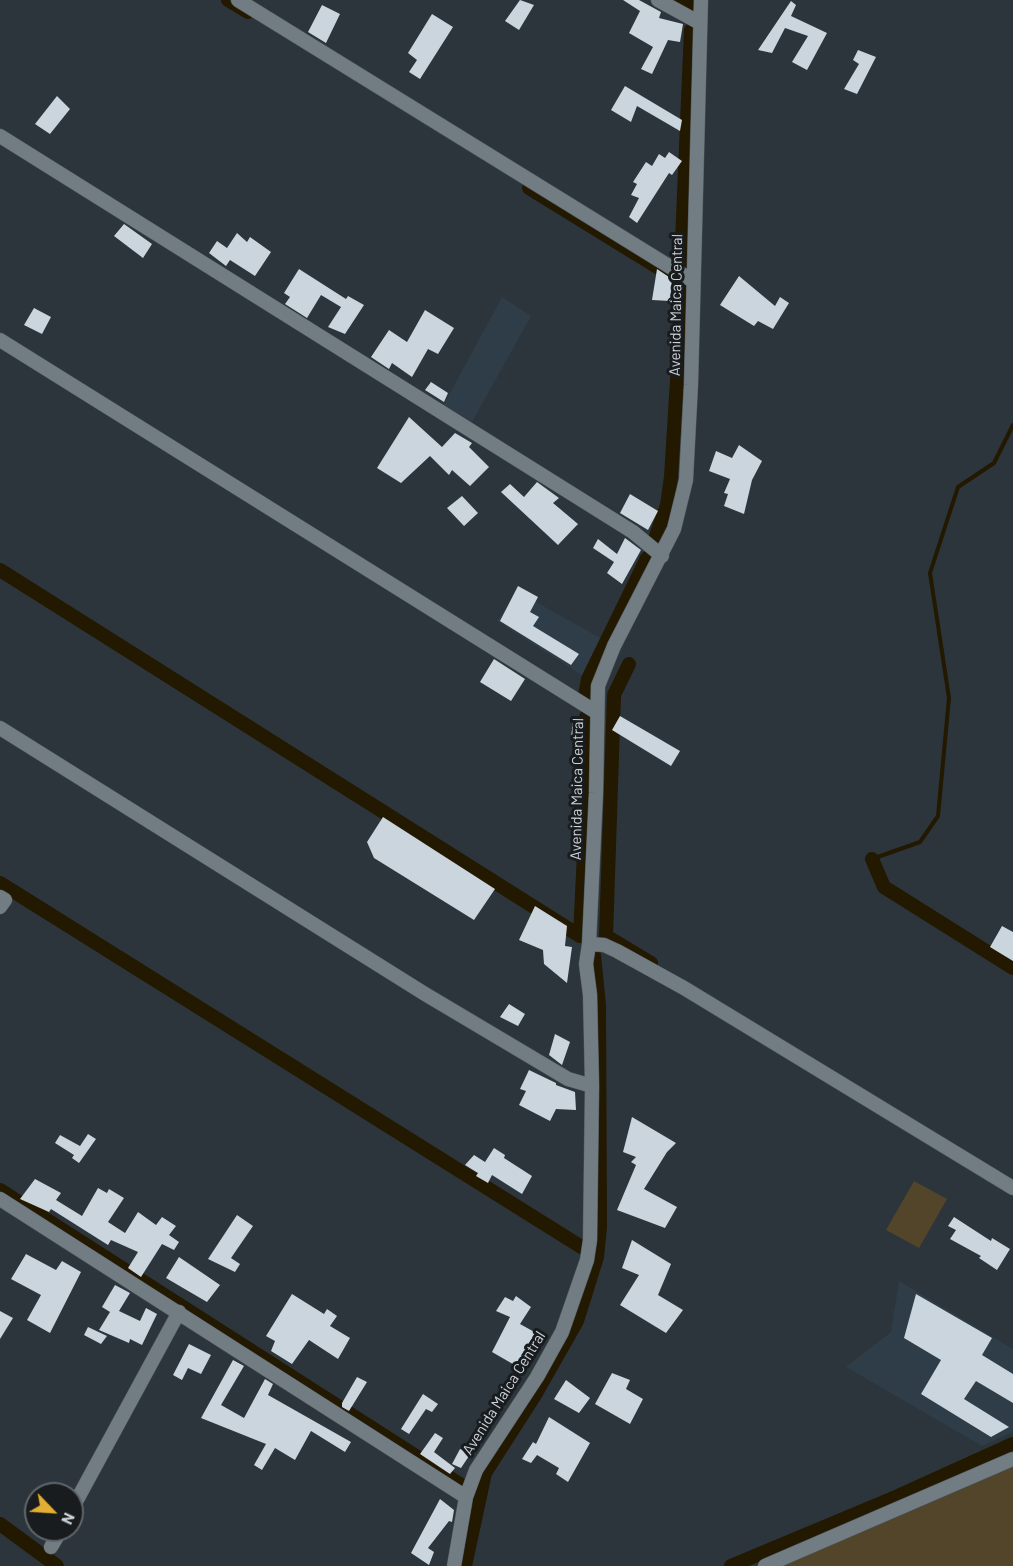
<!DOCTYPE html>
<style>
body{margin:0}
#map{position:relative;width:1013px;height:1566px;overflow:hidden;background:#2c353b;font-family:Barlow,sans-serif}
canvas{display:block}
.north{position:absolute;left:24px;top:1482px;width:60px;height:60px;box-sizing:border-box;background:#181c1f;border:2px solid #606569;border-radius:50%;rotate:115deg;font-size:16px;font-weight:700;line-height:24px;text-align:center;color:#cdd2d7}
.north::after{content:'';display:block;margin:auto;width:21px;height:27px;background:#e2af34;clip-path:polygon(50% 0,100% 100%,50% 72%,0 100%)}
</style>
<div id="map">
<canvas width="1013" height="1566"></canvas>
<div class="north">N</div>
</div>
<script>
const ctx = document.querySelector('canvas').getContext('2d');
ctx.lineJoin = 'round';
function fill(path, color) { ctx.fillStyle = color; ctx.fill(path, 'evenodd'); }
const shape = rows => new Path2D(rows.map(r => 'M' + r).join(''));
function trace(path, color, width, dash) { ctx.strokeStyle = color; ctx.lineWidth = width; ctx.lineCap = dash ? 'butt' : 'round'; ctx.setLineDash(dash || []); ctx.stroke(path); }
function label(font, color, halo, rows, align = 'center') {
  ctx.font = font + ' Barlow,sans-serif'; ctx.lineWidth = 6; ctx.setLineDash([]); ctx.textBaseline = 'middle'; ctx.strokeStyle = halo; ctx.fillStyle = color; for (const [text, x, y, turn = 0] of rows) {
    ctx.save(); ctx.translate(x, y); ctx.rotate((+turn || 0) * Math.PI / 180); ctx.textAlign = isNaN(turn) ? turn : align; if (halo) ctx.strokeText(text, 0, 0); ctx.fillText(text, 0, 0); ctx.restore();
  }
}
const built = shape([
 [502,297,531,316,472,422,443,406],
 [518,592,606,641,588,679,497,621],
 [899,1281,1013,1349,1013,1432,982,1446,846,1367,891,1332]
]);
const green = shape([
 [914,1181,947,1199,919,1248,886,1230],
 [1013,1467,1013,1566,783,1566]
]);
const stream = shape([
 [872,859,920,842,938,816,949,698,930,573,958,487,994,463,1013,425]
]);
const canal = shape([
 [228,0,248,12],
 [673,0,691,10,691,0],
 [529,188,680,281],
 [681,264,691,30],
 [656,536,667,505,671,477,680,333,680,280],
 [0,570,580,936],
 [629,664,614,695,606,936,651,963],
 [585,696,588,679,647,558],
 [872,859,884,887,1013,968],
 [0,883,583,1248],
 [580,936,587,791,586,717],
 [0,1190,461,1485],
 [0,1524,57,1566],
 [465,1566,485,1473,535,1395,577,1321,597,1257,600,1227,599,1006,594,955],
 [731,1566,896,1497,1013,1444]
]);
const building = shape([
 [520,0,534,5,519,30,505,21],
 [623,0,639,0,661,12,659,18,683,24,680,42,668,40,652,74,641,69,653,47,629,33,640,11],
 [791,1,796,5,791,16,827,33,807,70,792,62,808,36,785,28,772,53,758,50],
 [322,5,340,14,326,43,308,32],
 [432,14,453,27,420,79,409,72,417,60,408,53],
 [858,50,876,57,857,94,844,89,859,64,853,60],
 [625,86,682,120,680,131,637,106,631,122,611,110],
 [57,96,70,109,50,134,35,124],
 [669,152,682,161,672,175,669,173,637,223,629,217,639,198,631,195,637,184,633,182,646,162,652,166,659,154,665,158],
 [124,224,152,244,143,258,114,236],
 [237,233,247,242,250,237,271,252,255,276,230,260,226,266,209,253,217,241,227,248],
 [299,269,346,299,348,296,364,305,345,334,328,327,341,307,321,295,307,318,285,304,290,297,284,293],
 [657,269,672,279,670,301,652,300],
 [739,276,775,306,780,297,789,303,773,329,758,321,754,326,720,305],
 [34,308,51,317,42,334,24,325],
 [425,310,454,328,438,354,428,349,412,377,392,363,389,369,371,357,389,330,407,342],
 [431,382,448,393,444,402,425,390],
 [409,417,442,447,455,433,472,443,469,447,489,467,470,486,452,470,449,475,430,456,401,483,377,468],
 [739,445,762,461,752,480,744,514,724,506,728,494,724,493,730,479,709,471,716,451,732,458],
 [537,482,559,498,553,503,578,524,558,545,501,492,510,484,524,497],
 [630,494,658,511,648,530,620,513],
 [462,496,478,513,464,526,447,508],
 [625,538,641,550,622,584,607,573,614,562,593,548,598,539,617,554],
 [518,586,538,597,530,612,539,617,533,626,579,654,571,665,500,621],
 [494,659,525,679,511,701,480,682],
 [620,716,680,751,671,766,612,730],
 [573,721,585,726,582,741,571,738],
 [383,817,495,889,474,920,374,858,367,842],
 [535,906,567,926,565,946,572,947,567,983,544,964,543,950,519,940],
 [1002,926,1013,932,1013,961,990,947],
 [509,1004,525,1014,518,1026,500,1017],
 [555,1034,570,1042,562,1065,549,1055],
 [529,1070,556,1083,556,1085,575,1092,576,1110,556,1109,550,1121,519,1105,526,1091,520,1089],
 [632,1117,676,1143,667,1152,644,1189,677,1207,665,1228,617,1210,636,1165,631,1162,636,1157,623,1152],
 [88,1134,96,1139,79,1163,72,1158,74,1155,55,1143,60,1135,80,1146],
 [494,1148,505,1155,504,1158,532,1176,522,1194,492,1175,488,1183,476,1176,478,1173,465,1165,474,1155,485,1162],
 [35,1179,61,1193,56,1200,82,1216,98,1188,107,1193,109,1189,124,1198,108,1222,125,1233,138,1212,156,1225,162,1217,176,1226,169,1235,179,1242,174,1250,162,1244,141,1277,128,1268,138,1252,111,1240,108,1245,51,1209,49,1212,20,1199],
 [237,1215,253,1226,231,1258,240,1264,235,1272,208,1259],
 [954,1217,991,1241,992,1238,1010,1249,997,1270,979,1258,981,1256,950,1239,956,1230,948,1226],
 [632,1240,671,1264,658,1295,683,1310,666,1333,620,1305,639,1275,622,1268],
 [26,1254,56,1270,62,1261,81,1272,50,1333,27,1320,41,1295,11,1279],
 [179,1257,220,1285,207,1302,166,1278],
 [115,1285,130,1293,119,1311,140,1321,146,1308,157,1314,142,1345,130,1339,129,1343,99,1330,110,1312,102,1307],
 [292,1294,324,1314,327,1309,337,1316,330,1326,350,1338,338,1359,309,1340,292,1364,271,1351,275,1341,266,1336],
 [916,1294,992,1338,982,1355,1013,1374,1013,1403,976,1381,964,1399,1009,1427,991,1437,921,1394,941,1360,904,1338],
 [516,1296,531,1307,520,1324,538,1334,518,1367,492,1352,510,1317,496,1311,505,1297,513,1301],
 [0,1311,13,1318,0,1339],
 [88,1327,107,1336,101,1344,84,1335],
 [189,1344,211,1355,201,1374,188,1368,182,1380,173,1375],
 [233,1360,244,1366,221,1405,244,1418,265,1379,273,1384,268,1395,351,1442,345,1452,311,1431,295,1460,275,1448,262,1470,254,1465,266,1444,201,1418],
 [612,1373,630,1380,626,1389,643,1399,630,1424,595,1404],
 [357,1377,367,1382,349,1411,342,1407,342,1403],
 [566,1380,590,1398,579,1413,554,1399],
 [423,1394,438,1404,432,1412,426,1409,409,1434,401,1429],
 [549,1417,590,1443,568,1482,556,1474,559,1468,537,1455,531,1463,522,1459,533,1442,536,1444],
 [435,1433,443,1438,434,1452,455,1468,450,1474,420,1454],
 [460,1449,471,1453,461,1468,452,1464],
 [440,1499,454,1510,452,1522,449,1521,428,1548,434,1552,429,1565,411,1553]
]);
const minor = shape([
 [238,0,693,281],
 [658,0,700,23],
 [0,136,633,532,662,556],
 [0,340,596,712],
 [0,728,425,994,568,1079,592,1086],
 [0,897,5,900,0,907],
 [589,944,604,945,617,951,684,988,1013,1188],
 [0,1199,466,1497],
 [72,1509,179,1312],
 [51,1547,61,1530],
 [454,1566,466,1497,476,1470,537,1377,562,1332,587,1260,590,1240,592,1086,590,995,586,964,589,944,596,793,598,686,614,646,674,529,686,480,691,385,701,0],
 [765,1566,1013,1459]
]);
const streetNames = [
 ["Avenida Maica Central",676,305,-89],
 ["Avenida Maica Central",577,789,-89],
 ["Avenida Maica Central",504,1393,-58]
];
fill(built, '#2e3d48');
fill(green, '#52452a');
trace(stream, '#231800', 4);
trace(canal, '#231800', 14);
fill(building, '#cad5de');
trace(minor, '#4c5358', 15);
trace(minor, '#717c83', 14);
label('15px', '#cdd2d7', '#181c1f', streetNames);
</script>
